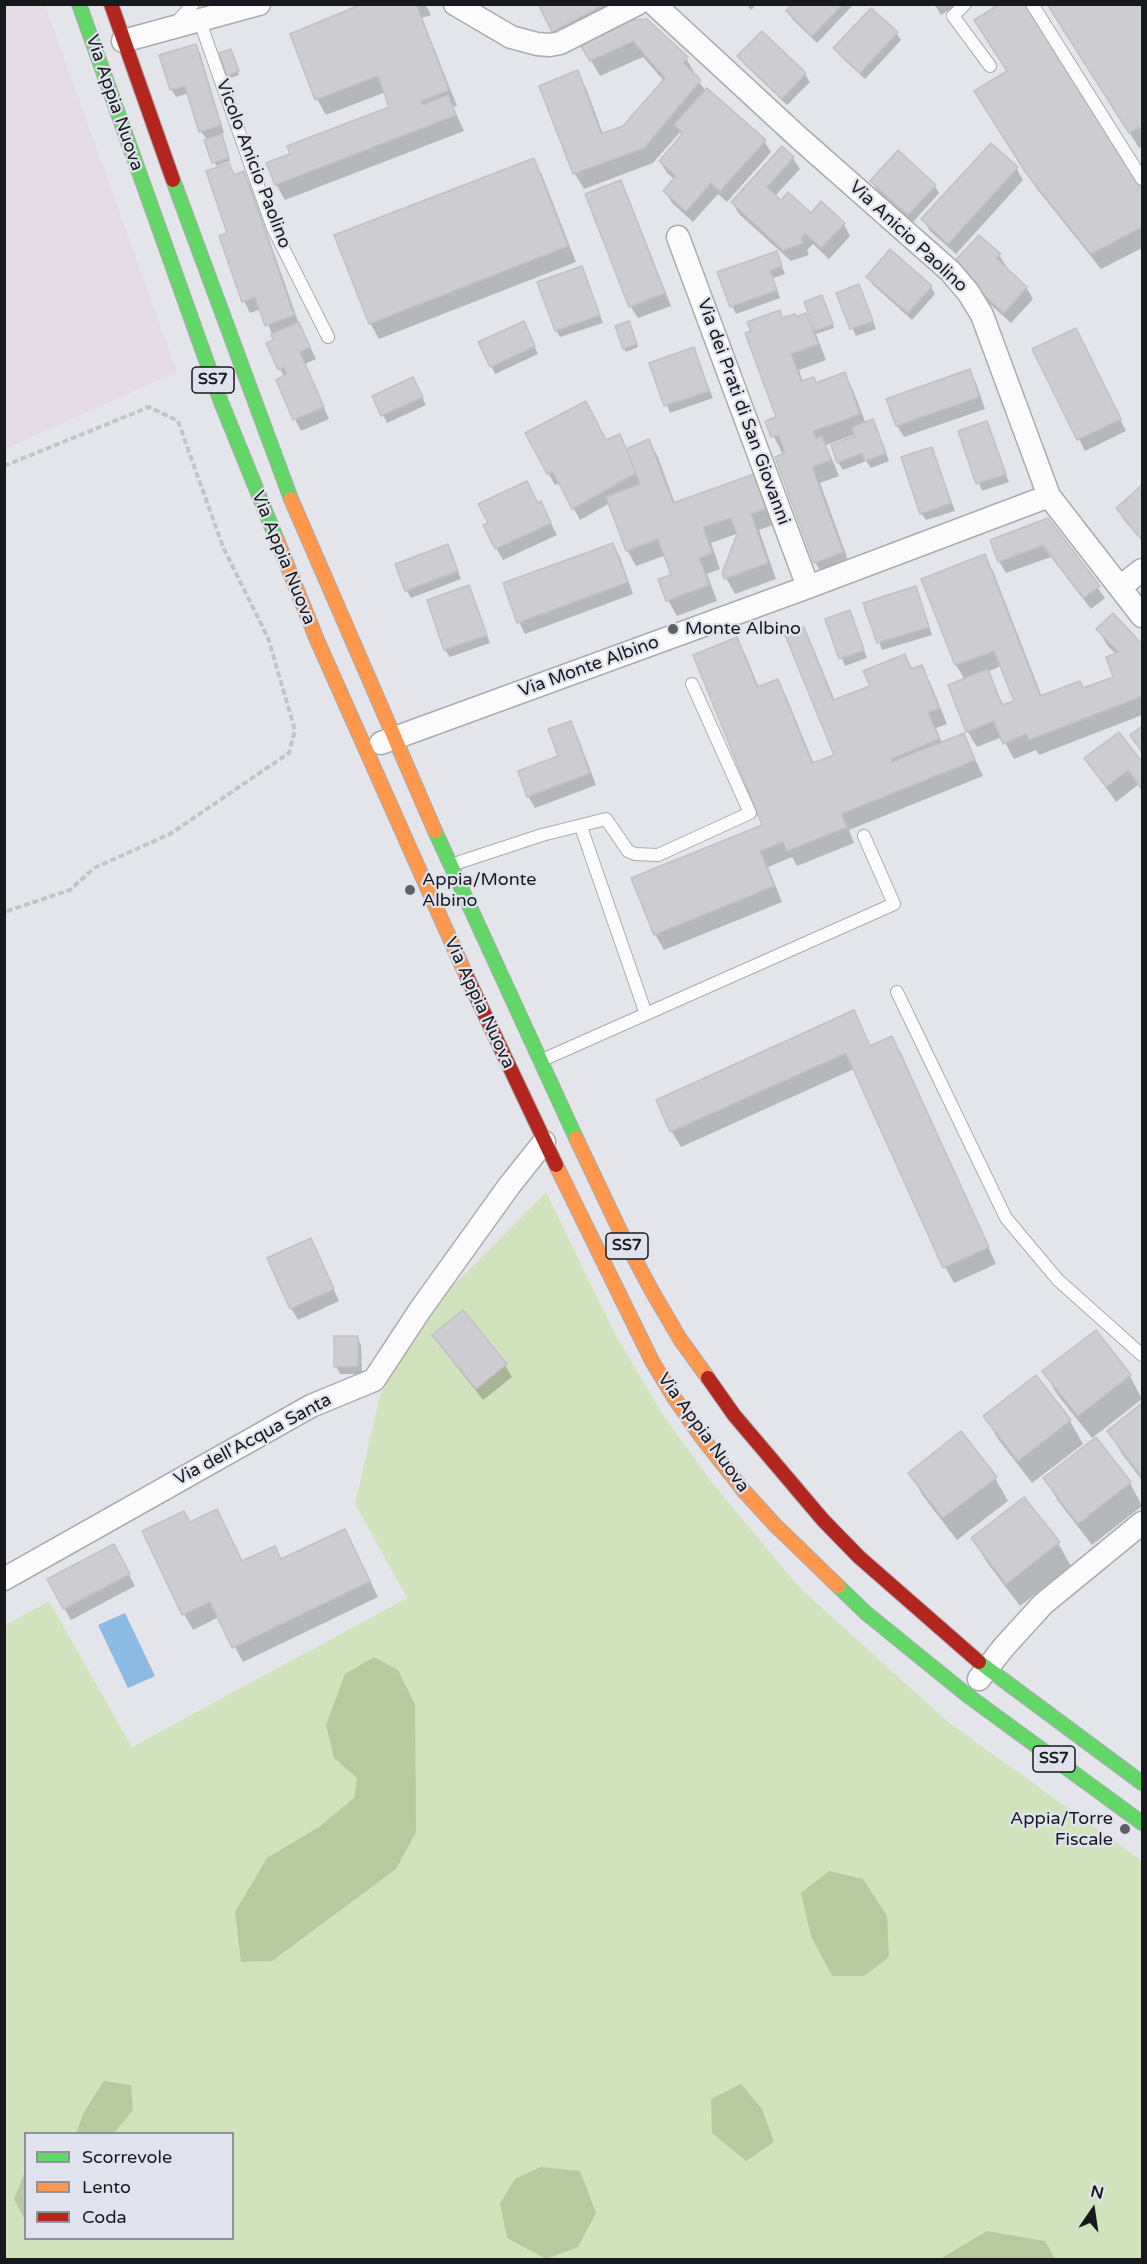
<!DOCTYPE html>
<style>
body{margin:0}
#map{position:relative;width:1147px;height:2264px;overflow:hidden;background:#e4e5ea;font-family:"Varela Round",sans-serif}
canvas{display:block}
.frame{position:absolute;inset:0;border:6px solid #18191d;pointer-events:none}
.legend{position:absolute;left:24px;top:2132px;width:210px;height:108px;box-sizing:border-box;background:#e0e3ee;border:2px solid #90929a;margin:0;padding:8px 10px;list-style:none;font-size:18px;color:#18191d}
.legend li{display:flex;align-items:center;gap:12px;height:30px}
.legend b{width:30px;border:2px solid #90929a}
.north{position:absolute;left:1063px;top:2180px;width:60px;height:60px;-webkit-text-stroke:4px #e0e3ee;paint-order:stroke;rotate:13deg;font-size:16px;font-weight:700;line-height:24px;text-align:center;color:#18191d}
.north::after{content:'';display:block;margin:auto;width:21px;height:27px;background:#18191d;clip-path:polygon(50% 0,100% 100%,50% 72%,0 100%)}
</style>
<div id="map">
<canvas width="1147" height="2264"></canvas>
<div class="frame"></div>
<ul class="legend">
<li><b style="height:8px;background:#63d668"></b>Scorrevole</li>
<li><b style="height:8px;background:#ff974d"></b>Lento</li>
<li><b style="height:8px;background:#b3261e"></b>Coda</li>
</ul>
<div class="north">N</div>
</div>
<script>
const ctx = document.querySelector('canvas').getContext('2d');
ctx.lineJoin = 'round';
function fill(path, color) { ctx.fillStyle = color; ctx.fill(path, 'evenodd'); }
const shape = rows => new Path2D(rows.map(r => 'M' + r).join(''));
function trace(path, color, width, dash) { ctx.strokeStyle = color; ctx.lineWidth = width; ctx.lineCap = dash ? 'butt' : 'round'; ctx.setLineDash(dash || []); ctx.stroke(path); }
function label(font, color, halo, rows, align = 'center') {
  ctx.font = font + ' "Varela Round",sans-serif'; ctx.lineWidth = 4.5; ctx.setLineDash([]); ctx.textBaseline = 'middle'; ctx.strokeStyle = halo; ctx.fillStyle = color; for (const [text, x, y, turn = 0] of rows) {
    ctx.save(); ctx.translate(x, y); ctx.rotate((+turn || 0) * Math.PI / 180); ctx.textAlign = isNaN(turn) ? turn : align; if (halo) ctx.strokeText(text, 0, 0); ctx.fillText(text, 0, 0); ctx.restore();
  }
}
const industrial = shape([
 [4,5,45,5,177,372,5,449]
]);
const green = shape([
 [546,1192,615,1334,665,1418,713,1484,798,1586,948,1722,1142,1861,1142,2259,5,2259,4,1626,49,1601,132,1747,407,1598,355,1504,380,1395,427,1312],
 [26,2134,232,2134,232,2238,26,2238]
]);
const forest = shape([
 [374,1657,398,1670,415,1704,416,1832,396,1869,272,1961,241,1962,235,1912,267,1858,319,1827,354,1798,357,1778,334,1758,326,1725,345,1674],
 [829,1871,863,1879,887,1916,889,1957,864,1976,832,1976,811,1936,801,1893],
 [104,2081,131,2085,133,2110,114,2133,76,2133,84,2112],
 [741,2084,762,2109,774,2142,746,2161,712,2133,711,2099],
 [541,2167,580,2171,596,2213,578,2247,546,2259,507,2238,500,2203,516,2178],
 [25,2172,26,2218,24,2218,14,2199],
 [987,2231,1045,2241,1055,2259,940,2259]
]);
const water = shape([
 [125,1613,155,1676,128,1688,98,1625]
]);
const shadow = shape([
 [364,4,425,4,431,15,422,18,457,106,453,107,464,131,285,200,276,184,292,155,391,107,386,92,326,115,317,99],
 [540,4,644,4,562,47],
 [746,4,757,4,751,10],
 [794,4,854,4,817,43,792,19,788,11],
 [934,4,953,4,955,7,941,15],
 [1023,4,1142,192,1142,248,1101,269,1037,189,985,107,1008,72],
 [1048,4,1142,4,1142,146,1139,148],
 [620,23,686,58,695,74,694,76,706,91,764,141,771,152,727,202,718,194,693,222,672,203,665,191,675,180,667,173,660,161,682,136,680,132,653,163,584,189,575,174,541,87,577,72,586,88,603,134,624,127,664,81,643,57,600,76,581,43],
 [762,33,805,74,810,82,787,105,744,64,739,56],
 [896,33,901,40,865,79,840,56,835,48],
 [195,46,200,53,224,133,220,134,230,161,216,166,206,138,200,131,189,93,176,97,171,89],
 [232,54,239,75,230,78,228,75],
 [793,158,800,169,775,196,781,202,811,215,844,224,850,236,829,259,813,244,807,250,809,255,791,261,739,214,732,202],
 [533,159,542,175,576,262,379,339,370,323],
 [229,165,235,176,243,173,250,185,299,324,316,359,305,364,329,419,301,431,295,419,284,377,280,369,275,340,261,309,250,313,244,301,221,237,229,234],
 [1016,168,1023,180,956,254,930,231,923,219],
 [872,181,935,186,939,193,913,222,876,189],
 [620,182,627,194,671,306,638,318,631,307,587,195],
 [776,253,785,274,773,278,780,298,736,314,732,306],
 [999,255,1006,266,1005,268,1026,287,1033,299,1011,323,960,277],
 [581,268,603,323,560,337,556,330],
 [867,277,931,287,935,294,912,320,872,284],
 [838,294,863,294,876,329,856,336],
 [824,300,834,328,816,334,826,360,799,370,803,382,816,384,844,374,853,390,866,424,872,421,877,429,889,461,871,468,866,461,843,470,838,462,857,437,856,434,826,445,839,476,820,483,851,568,825,578,815,562,786,451,782,453,767,422,777,418,779,312,783,319,796,318,806,315,814,330],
 [630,326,638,347,626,352,624,349],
 [527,331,538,354,495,374,480,343],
 [1082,341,1126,431,1085,451,1034,349],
 [693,349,713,398,670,413,651,364],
 [969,371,976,383,985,409,904,437,897,426,888,400],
 [417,387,426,405,387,423,374,397],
 [986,423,1009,482,982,491,960,432],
 [527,434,606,442,627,450,649,441,658,457,675,504,757,475,778,523,759,530,776,579,735,594,726,578,739,533,711,543,720,569,707,574,717,601,677,616,668,600,673,575,666,555,636,566,627,550,610,503,580,520,560,483,555,485],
 [932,449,955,511,926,520,921,513],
 [1142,487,1142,541,1124,520,1118,508],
 [547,515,557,535,503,560,496,548],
 [1048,520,1105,598,1091,609,1051,557,1006,573,999,561],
 [613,545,620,557,633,594,525,634,519,622,505,584],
 [452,554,461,579,411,598,406,590],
 [984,556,993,571,1042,697,1083,690,1115,677,1117,655,1107,645,1098,629,1113,615,1142,646,1142,715,1039,755,1036,750,1014,759,1002,737,977,747,968,732,950,686,965,680,956,665,923,580],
 [1001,666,1015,702,1004,706,987,672],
 [469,587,490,643,450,657,445,650],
 [915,588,932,635,882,650,865,604],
 [827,620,853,620,867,658,845,666],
 [803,629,812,645,835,701,872,687,905,655,913,670,921,667,930,682,947,724,936,728,942,743,964,735,983,776,849,830,854,843,797,866,792,857,768,867,782,902,664,950,655,934,764,826,736,639,745,654,759,688,777,681,786,696,814,764,835,755],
 [570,723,577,735,596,785,535,808,528,796,560,757],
 [1119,734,1142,765,1142,791,1138,785,1116,802,1086,759],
 [853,1012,871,1047,892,1038,901,1053,996,1264,954,1283,945,1267,854,1069,681,1147,672,1132,658,1101],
 [317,1252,339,1301,298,1320,291,1308],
 [1095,1332,1130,1376,1142,1399,1092,1438,1057,1394,1044,1371],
 [434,1336,505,1365,512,1377,483,1400,441,1347],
 [357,1337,361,1345,362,1374,340,1374,336,1366],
 [1036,1377,1070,1421,1083,1444,1032,1483,998,1439,985,1416],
 [1142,1405,1142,1480,1122,1454,1109,1431],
 [1096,1439,1130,1483,1142,1506,1092,1545,1058,1501,1045,1479],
 [910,1473,995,1478,1008,1501,957,1540,923,1496],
 [190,1524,225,1527,243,1563,281,1561,353,1546,378,1597,243,1662,219,1617,193,1630,184,1614],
 [973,1538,1058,1543,1071,1566,1020,1606,986,1561],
 [120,1558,135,1586,71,1620,64,1608]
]);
const building = shape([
 [362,4,416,4,449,90,421,101,422,105,448,95,456,115,275,185,266,163,290,154,287,146,389,107,378,76,315,100,290,34,362,4],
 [538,4,605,4,552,32,538,4],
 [792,4,843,4,812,36,786,11,792,4],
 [994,4,1025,4,1142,189,1142,227,1091,254,1026,173,974,91,1007,71,974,20,995,7,994,4],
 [1047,4,1142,4,1142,133,1139,127,1129,133,1047,4],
 [871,8,898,32,860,73,833,48,871,8],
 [647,19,688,57,683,63,701,80,644,148,573,174,539,86,578,70,601,134,623,126,665,78,633,41,590,61,579,43,620,21,647,19],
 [762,31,806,73,782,99,737,56,762,31],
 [196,44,221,125,199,132,185,86,170,90,159,55,196,44],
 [231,49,239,71,227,76,219,53,231,49],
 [707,88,766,140,720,191,711,183,686,211,663,191,676,176,659,161,683,133,674,125,707,88],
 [222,134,229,158,212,163,204,140,222,134],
 [991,143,1018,167,948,244,921,219,991,143],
 [782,146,794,157,767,187,781,200,788,192,811,213,821,201,845,223,821,248,805,233,800,239,804,243,783,250,731,202,782,146],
 [898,150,936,185,908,215,870,181,898,150],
 [534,158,568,246,369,324,334,235,534,158],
 [229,163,234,175,244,171,294,315,265,326,255,297,242,302,219,236,227,233,206,171,229,163],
 [621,180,665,293,629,307,585,194,621,180],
 [979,235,1001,254,996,258,1027,287,1004,313,951,265,979,235],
 [890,249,932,286,908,313,866,277,890,249],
 [777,251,782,266,770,270,777,290,730,307,717,272,777,251],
 [582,266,600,315,555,331,537,282,582,266],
 [859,284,873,321,850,329,836,293,859,284],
 [822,295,833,324,815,331,804,302,822,295],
 [780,310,782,318,795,314,796,317,806,313,818,344,791,354,801,381,814,377,816,383,845,372,860,414,813,431,816,439,822,436,831,460,812,467,843,552,814,563,775,457,785,453,779,435,771,437,765,421,776,417,745,333,751,331,747,322,780,310],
 [524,321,535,346,490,367,478,342,524,321],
 [629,321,637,344,623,349,615,326,629,321],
 [299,322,310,347,300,352,324,407,293,420,276,380,287,374,284,367,278,370,266,343,273,340,271,334,299,322],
 [1076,328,1121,419,1077,440,1032,349,1076,328],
 [694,347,709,391,664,406,649,363,694,347],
 [970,369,979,397,896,426,886,399,970,369],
 [413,377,423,397,381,416,372,396,413,377],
 [586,401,606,440,620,434,636,473,572,509,553,472,547,474,525,433,586,401],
 [873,419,886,453,865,461,862,453,837,463,831,445,855,436,852,427,873,419],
 [987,421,1006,474,976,484,958,431,987,421],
 [649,439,673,503,757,473,770,507,751,514,768,563,724,579,722,573,737,534,731,518,703,527,712,553,699,558,709,585,666,601,658,579,671,575,658,539,626,551,606,497,640,484,626,449,649,439],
 [932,447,951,503,920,514,901,457,932,447],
 [527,481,538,503,541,501,551,523,495,549,483,525,488,523,478,504,527,481],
 [1142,485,1142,540,1116,508,1142,485],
 [1048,518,1100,586,1083,598,1043,545,998,562,990,540,1048,518],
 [613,543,628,582,517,623,503,583,613,543],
 [448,544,458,571,405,591,395,564,448,544],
 [985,554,1040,696,1080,681,1083,688,1113,677,1106,657,1119,652,1096,629,1113,613,1142,644,1142,696,1029,740,1026,734,1003,744,994,721,966,732,948,685,988,669,1002,705,1014,701,994,651,955,665,921,579,985,554],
 [469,585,487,635,444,650,427,600,469,585],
 [916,586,929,627,877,643,863,603,916,586],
 [850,610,864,650,839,659,825,619,850,610],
 [804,627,833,700,870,686,863,671,905,654,911,669,922,665,939,708,928,712,939,739,891,759,892,762,964,733,975,760,841,814,847,827,787,851,783,842,760,851,774,886,654,935,631,878,762,825,693,655,737,637,757,687,778,679,812,763,834,755,785,635,804,627],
 [571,721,590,773,527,797,518,771,558,756,548,729,571,721],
 [1142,726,1142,752,1130,735,1142,726],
 [1119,732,1142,762,1142,789,1128,770,1106,787,1084,758,1119,732],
 [854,1010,870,1046,892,1036,989,1247,943,1268,846,1053,670,1132,656,1100,854,1010],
 [311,1238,334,1289,290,1309,267,1258,311,1238],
 [463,1310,507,1364,476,1389,432,1335,463,1310],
 [1096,1330,1131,1375,1078,1416,1042,1371,1096,1330],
 [334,1336,358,1336,358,1366,334,1367,334,1336],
 [1036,1375,1071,1420,1018,1461,983,1416,1036,1375],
 [1142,1403,1142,1477,1107,1431,1142,1403],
 [961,1431,997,1477,943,1518,908,1473,961,1431],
 [1096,1437,1131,1482,1078,1524,1043,1478,1096,1437],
 [1024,1497,1060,1542,1006,1584,971,1538,1024,1497],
 [217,1509,242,1561,275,1546,281,1559,345,1529,370,1581,232,1648,210,1602,182,1615,142,1531,184,1511,190,1522,217,1509],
 [114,1544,130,1574,63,1609,47,1579,114,1544]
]);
const path = shape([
 [4,466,149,407,178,421,223,547,268,638,295,730,289,753,170,834,94,868,70,890,4,912]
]);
const lane = shape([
 [965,4,953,16,990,66],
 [1032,4,1142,179],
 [200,22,273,228,328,337],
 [175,24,193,4],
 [581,827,646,1014],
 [451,865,542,835,606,819,628,851,635,854,658,855,750,813,692,684],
 [897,992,1006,1218,1058,1280,1142,1355],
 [540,1061,894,904,864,836]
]);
const street = shape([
 [455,4,511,37,537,44,550,45,560,43,637,4],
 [654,4,798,137,950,271,968,292,982,315,1049,496,1142,616],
 [123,41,259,4],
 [678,237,808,587],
 [1120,587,1142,570],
 [381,743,808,587,1049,496],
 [4,1579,311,1406,374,1380,420,1310,509,1186,544,1142],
 [979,1679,1003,1648,1043,1604,1142,1523]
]);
const fast = shape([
 [79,4,221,402,277,540],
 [173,180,291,499],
 [435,831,576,1138],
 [838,1586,866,1613,967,1695,1142,1823],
 [979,1662,1142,1783]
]);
const slow = shape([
 [291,499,435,831],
 [277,540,317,640,467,977],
 [576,1138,623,1237,653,1293,680,1339,708,1378],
 [556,1165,652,1361,673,1396,700,1435,744,1491,775,1525,838,1586]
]);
const jam = shape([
 [111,4,173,180],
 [467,977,556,1165],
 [708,1378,734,1415,823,1520,859,1557,979,1662]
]);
const markers = [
 [673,629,6,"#5f6065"],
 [410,890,6,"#5f6065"],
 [1125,1829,6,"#5f6065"]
];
const shields = [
 [213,380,42],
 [627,1246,42],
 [1054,1759,42]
];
const shieldNames = [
 ["SS7",213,380],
 ["SS7",627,1246],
 ["SS7",1054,1759]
];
const streetNames = [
 ["Via Appia Nuova",114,103,71],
 ["Vicolo Anicio Paolino",253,164,69],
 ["Via Anicio Paolino",908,237,43],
 ["Via dei Prati di San Giovanni",743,412,70],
 ["Via Appia Nuova",283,558,68],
 ["Via Monte Albino",589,667,-20],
 ["Via Appia Nuova",479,1003,65],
 ["Via Appia Nuova",703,1433,54],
 ["Via dell'Acqua Santa",253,1440,-28]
];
const poiNames = [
 ["Monte Albino",685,629],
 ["Appia/Monte",422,880],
 ["Albino",422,901],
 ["Appia/Torre",1113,1819,"right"],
 ["Fiscale",1113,1840,"right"]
];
fill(industrial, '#e4dbe7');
fill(green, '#d1e3bc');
fill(forest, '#b8c9a2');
fill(water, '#8bbae2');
fill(shadow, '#0003');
fill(building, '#cdccd1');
trace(building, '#c2c1c6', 1.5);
trace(lane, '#aaabaf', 14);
trace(street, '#aaabaf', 25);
trace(fast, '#aaabaf', 16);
trace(slow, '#aaabaf', 16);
trace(jam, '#aaabaf', 16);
trace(path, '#c3c4c6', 4, [6, 3]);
trace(lane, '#fbfbfc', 12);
trace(street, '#fbfbfc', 22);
trace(fast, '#63d668', 14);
trace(slow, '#ff974d', 14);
trace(jam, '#b3261e', 14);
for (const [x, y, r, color] of markers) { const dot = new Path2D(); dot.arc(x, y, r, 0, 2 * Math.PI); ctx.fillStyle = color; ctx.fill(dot); trace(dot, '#e0e3ee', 2); }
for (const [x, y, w] of shields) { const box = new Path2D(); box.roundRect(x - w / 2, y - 13, w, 26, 4.5); ctx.fillStyle = '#e0e3ee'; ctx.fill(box); trace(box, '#18191d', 1.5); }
label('bold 16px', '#18191d', null, shieldNames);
label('18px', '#18191d', '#e0e3ee', streetNames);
label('18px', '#18191d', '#e0e3ee', poiNames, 'left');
</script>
